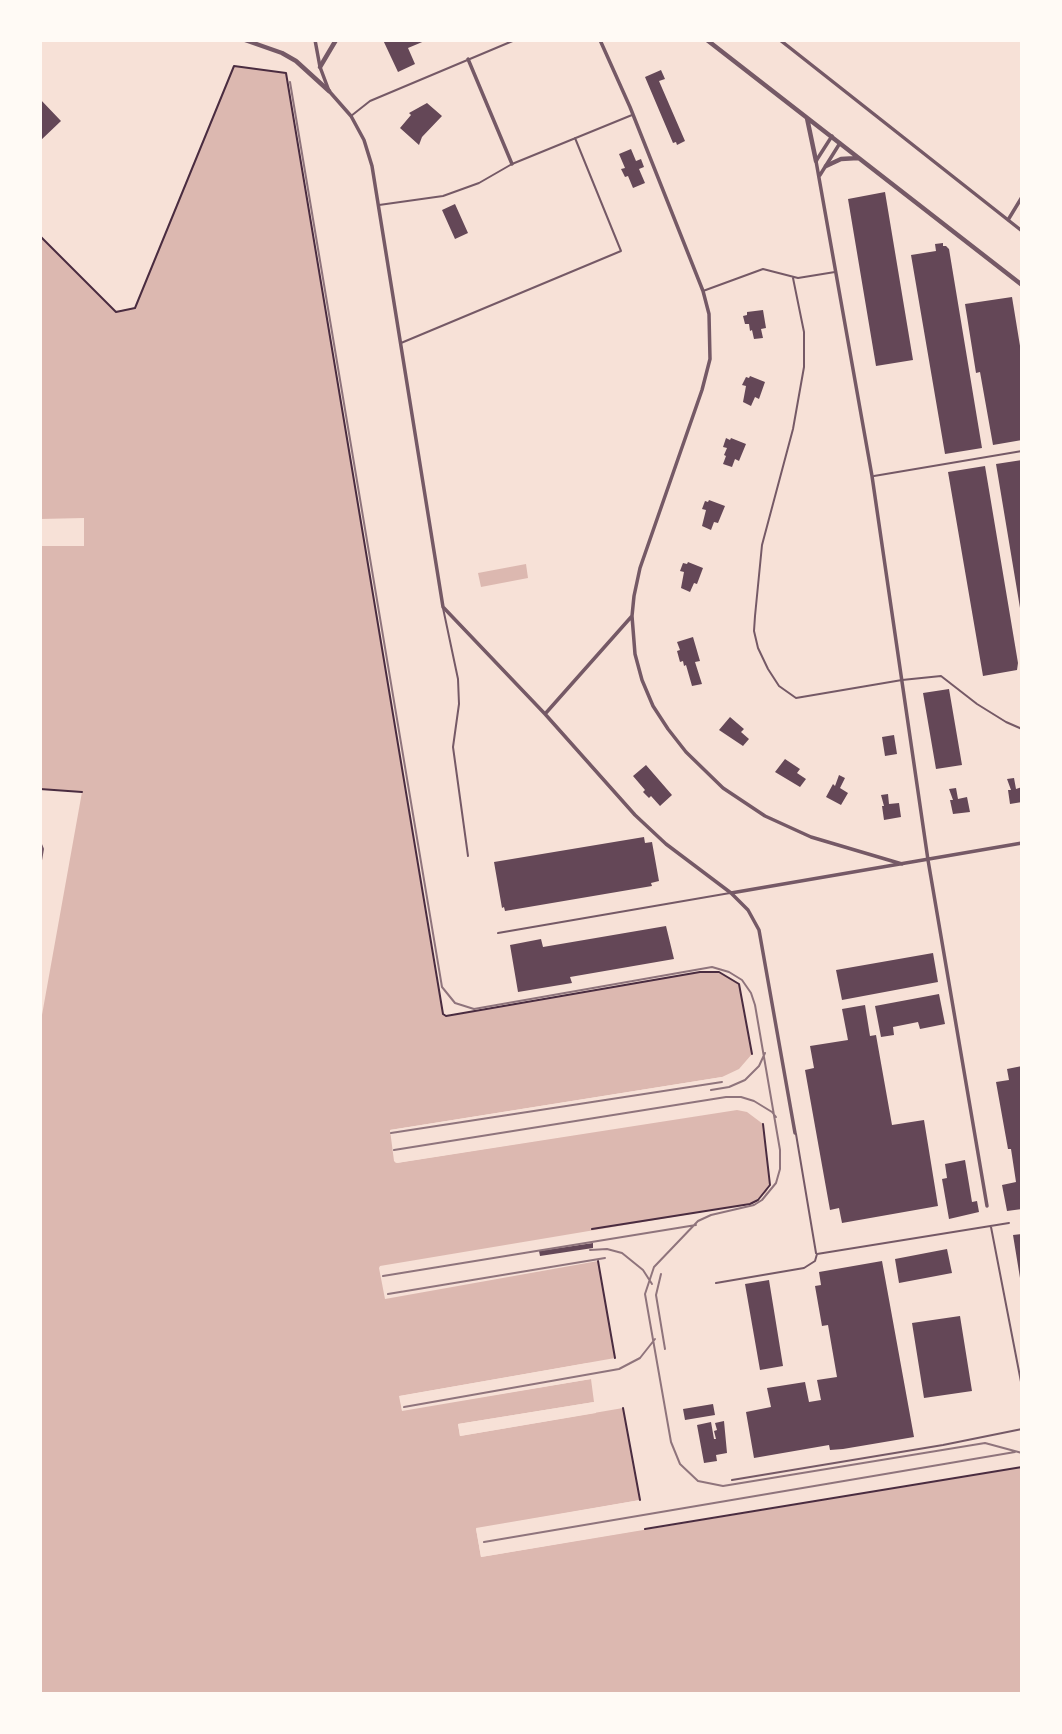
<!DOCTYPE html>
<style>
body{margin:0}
#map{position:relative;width:1062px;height:1734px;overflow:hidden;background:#f7e1d7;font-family:"Space Grotesk",sans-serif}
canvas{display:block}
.frame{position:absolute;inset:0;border:42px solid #fffaf5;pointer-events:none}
</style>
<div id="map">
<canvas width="1062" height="1734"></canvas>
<div class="frame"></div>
</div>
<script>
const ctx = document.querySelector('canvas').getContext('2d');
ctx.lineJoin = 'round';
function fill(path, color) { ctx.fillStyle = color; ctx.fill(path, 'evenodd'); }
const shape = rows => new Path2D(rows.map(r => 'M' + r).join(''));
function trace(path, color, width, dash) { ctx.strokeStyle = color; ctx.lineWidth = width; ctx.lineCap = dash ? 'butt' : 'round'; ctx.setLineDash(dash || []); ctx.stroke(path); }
const water = shape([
 [234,66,286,73,443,1014,446,1016,700,972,719,972,739,984,752,1054,739,1069,722,1077,390,1130,397,1163,737,1110,747,1112,763,1124,770,1185,766,1193,750,1204,380,1266,379,1268,385,1299,598,1261,615,1358,400,1396,402,1410,591,1379,594,1402,458,1424,460,1436,623,1408,640,1500,476,1528,481,1557,1022,1467,1022,1694,40,1694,40,1026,82,792,40,789,40,236,115,311,135,308],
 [526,564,528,578,481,587,478,573]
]);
const pier = shape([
 [84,518,84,546,40,546,40,519],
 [722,1077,723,1080,392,1133,397,1159,727,1106,728,1110,396,1163,394,1161,390,1130],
 [588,1363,588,1367,403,1399,405,1407,590,1375,591,1379,402,1411,399,1396],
 [594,1402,595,1405,462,1427,463,1432,596,1410,596,1413,460,1436,458,1424],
 [640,1500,640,1504,480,1531,484,1553,644,1525,645,1529,481,1557,476,1529]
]);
const building = shape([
 [383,40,427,40,408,48,415,64,398,72],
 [661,70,665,79,659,81,685,141,677,145,676,142,673,143,645,77],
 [40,99,61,121,40,141],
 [427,103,442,116,422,137,419,145,400,128,411,115,409,113],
 [631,149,636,161,641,159,644,167,639,169,645,183,633,188,628,176,625,177,621,169,625,168,619,154],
 [885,192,913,360,876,366,848,199],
 [455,204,468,233,455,239,442,210],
 [943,243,943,246,946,246,949,249,982,448,945,454,911,255,936,251,935,244],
 [1012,297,1022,358,1022,440,993,445,980,372,976,373,965,304],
 [763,310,766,328,761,329,763,338,754,339,752,330,750,331,749,324,745,324,743,316,747,315,747,312],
 [750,376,765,382,759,399,755,397,751,406,743,402,746,386,742,385,746,377,749,378],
 [726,438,730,440,731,438,746,444,739,461,735,459,732,467,723,464,726,456,724,455,727,448,723,447],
 [1022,460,1022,608,1020,608,996,464],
 [985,466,1018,663,1017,670,983,676,948,472],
 [709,500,725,506,718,523,714,522,711,530,702,526,706,510,702,509,705,501,708,502],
 [688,562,703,568,697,584,694,583,690,592,681,588,684,572,680,571,683,563,687,564],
 [693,637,700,661,695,662,702,684,692,686,686,665,684,666,683,661,680,662,677,651,680,650,677,642],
 [949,689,962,765,936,769,923,693],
 [730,717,744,729,741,732,749,739,743,746,719,730],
 [894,735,897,754,885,756,882,737],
 [785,759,800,769,797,773,806,779,800,787,775,772],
 [646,765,672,795,660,806,651,796,649,798,643,792,645,790,633,776],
 [839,775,845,778,840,788,848,793,841,805,826,797,833,784,835,786],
 [1014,778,1016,789,1022,787,1022,802,1010,804,1008,790,1011,790,1007,779],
 [956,788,958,799,967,797,970,812,953,814,950,800,953,800,949,789],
 [888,794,889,804,899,803,901,817,884,820,882,806,884,806,881,795],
 [644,837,645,843,652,842,659,881,651,883,652,886,505,911,504,907,502,908,494,862],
 [666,926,674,959,570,977,572,983,518,992,510,945,541,939,543,947],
 [933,953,938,982,842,1000,836,970],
 [939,994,945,1024,920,1029,918,1022,893,1027,894,1035,881,1037,875,1006],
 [865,1005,870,1036,876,1035,892,1125,924,1120,938,1206,842,1223,839,1208,830,1210,805,1070,814,1068,810,1046,848,1040,842,1009],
 [1022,1066,1022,1209,1007,1211,1002,1185,1016,1182,1011,1149,1008,1149,996,1082,1009,1080,1007,1069],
 [965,1160,972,1202,977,1201,979,1212,949,1219,942,1179,947,1178,945,1164],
 [1022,1234,1022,1278,1020,1278,1013,1235],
 [593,1243,593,1248,540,1256,539,1251],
 [947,1249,952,1273,899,1283,895,1259],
 [882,1261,914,1437,843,1449,830,1450,829,1445,754,1458,746,1412,771,1407,767,1388,805,1382,809,1402,821,1400,817,1380,837,1377,828,1325,822,1326,815,1286,821,1285,819,1272],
 [769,1280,783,1366,760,1370,745,1284],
 [960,1316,972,1391,924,1398,912,1323],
 [713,1404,715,1415,685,1420,683,1409],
 [724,1421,727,1453,716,1455,717,1461,704,1463,697,1425,711,1422,714,1439,716,1439,714,1431,717,1430,715,1423]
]);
const path = shape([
 [40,236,116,312,135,308,234,66,286,73,443,1014,446,1016,700,972,719,972,739,984,752,1054],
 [40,789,82,792],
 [592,1229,750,1204,758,1200,770,1185,763,1124],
 [598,1261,615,1358],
 [623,1408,640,1500],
 [645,1529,1022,1467]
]);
const service = shape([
 [351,116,370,101,515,40],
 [379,205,443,196,479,183,512,164,632,115],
 [793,278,804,332,804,367,793,429,762,545,755,616,754,631,758,648,768,669,779,686,796,698,902,680,941,676,977,704,1006,722,1022,729],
 [703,291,763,269,798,278,835,272],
 [401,343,621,251,575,138],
 [874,476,1022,451],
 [443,608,458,679,459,704,453,747,468,856],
 [40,842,43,849,40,866],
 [498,933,730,893],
 [796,1134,816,1253],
 [991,1227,1022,1387],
 [716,1283,804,1268,815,1261,817,1254,1009,1223],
 [732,1480,943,1445,1022,1429]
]);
const minor = shape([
 [315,40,320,67,329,91,351,116,364,140,372,166,443,607,545,714,635,815,666,844,731,893,748,910,759,930,795,1133],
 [600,40,630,107,703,291,709,314,710,359,702,390,640,568,634,596,632,616,635,654,642,680,653,706,668,729,686,752,723,788,765,816,811,837,902,864],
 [780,40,1022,231],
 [468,59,512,164],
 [832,136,816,161,872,476,928,860,987,1206],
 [820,175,840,143],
 [1008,220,1022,197],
 [545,714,632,616],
 [731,893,1022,843]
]);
const tertiary = shape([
 [245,40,282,53,296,61,329,91],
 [707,40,1022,285],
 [320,67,336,40],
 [807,118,816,161],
 [826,166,841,159,858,158]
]);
const rail = shape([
 [290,82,442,987,455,1003,474,1009,712,967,729,972,742,980,751,993,755,1005,780,1150,780,1169,776,1183,762,1200,754,1205,711,1215,698,1221,654,1267,645,1294,671,1442,680,1464,698,1481,723,1486,985,1443,1022,1453],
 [711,1090,729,1087,745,1080,759,1066,765,1053],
 [391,1133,722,1082],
 [394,1150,726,1097,741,1097,754,1101,772,1112,776,1117],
 [590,1250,607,1249,622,1253,643,1270,652,1284],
 [661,1274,656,1295,665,1349],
 [383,1276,696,1225],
 [388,1294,605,1258],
 [404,1407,619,1369,640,1358,655,1339],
 [484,1542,1015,1452]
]);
fill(water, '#dcb8b0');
fill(pier, '#f7e1d7');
fill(building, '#644757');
trace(path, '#4a2c40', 2);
trace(service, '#755966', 2);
trace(minor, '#755966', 3.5);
trace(tertiary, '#755966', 4.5);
trace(rail, '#8f747c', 2);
</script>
